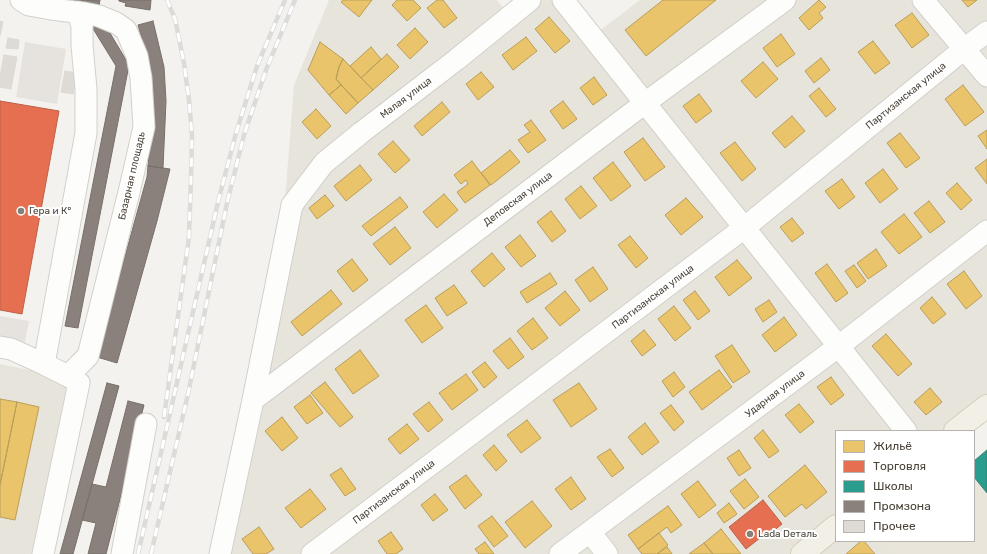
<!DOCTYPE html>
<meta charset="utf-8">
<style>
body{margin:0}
#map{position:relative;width:987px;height:554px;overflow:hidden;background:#f4f2ee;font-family:Rubik,sans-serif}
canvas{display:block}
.legend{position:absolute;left:835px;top:430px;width:140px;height:112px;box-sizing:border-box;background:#fff;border:1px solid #b7b4b0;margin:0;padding:5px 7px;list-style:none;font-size:12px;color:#4b4439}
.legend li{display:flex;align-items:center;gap:8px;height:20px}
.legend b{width:20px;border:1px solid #b7b4b0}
</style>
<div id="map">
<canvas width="987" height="554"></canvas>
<ul class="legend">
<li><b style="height:11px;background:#e9c46a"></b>Жильё</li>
<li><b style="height:11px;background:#e76f51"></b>Торговля</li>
<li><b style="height:11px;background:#2a9d8f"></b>Школы</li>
<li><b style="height:11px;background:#8a817c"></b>Промзона</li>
<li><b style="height:11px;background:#dedbd6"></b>Прочее</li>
</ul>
</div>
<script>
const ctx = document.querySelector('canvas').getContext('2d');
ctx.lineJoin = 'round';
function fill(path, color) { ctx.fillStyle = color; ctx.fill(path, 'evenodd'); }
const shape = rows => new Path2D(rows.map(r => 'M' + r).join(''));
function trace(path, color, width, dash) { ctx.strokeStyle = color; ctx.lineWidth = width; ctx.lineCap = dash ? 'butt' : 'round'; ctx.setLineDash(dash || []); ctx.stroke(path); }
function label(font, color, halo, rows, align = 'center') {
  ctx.font = font + ' Rubik,sans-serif'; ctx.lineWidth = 4; ctx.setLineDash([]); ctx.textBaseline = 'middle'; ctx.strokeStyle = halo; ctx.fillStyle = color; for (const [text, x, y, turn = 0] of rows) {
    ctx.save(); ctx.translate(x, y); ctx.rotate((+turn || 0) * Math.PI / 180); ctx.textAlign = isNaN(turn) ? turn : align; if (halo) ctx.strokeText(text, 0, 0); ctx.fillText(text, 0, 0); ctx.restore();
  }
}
const residential = shape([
 [329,0,497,0,508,14,525,0,571,0,598,32,640,0,987,0,987,405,954,431,836,431,836,541,934,541,936,554,221,554,284,213,294,85],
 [0,364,73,379,32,554,0,554]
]);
const education = shape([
 [987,451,987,554,894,554,883,541,974,541,974,461]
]);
const parking = shape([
 [25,42,66,49,57,104,16,97],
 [0,316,29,321,24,347,0,343]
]);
const homes = shape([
 [343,0,372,0,359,17,341,2,343,0],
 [397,0,413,0,421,8,407,21,392,5,397,0],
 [437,0,443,0,457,18,444,28,427,8,437,0],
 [663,0,716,0,646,56,625,30,663,0],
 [819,0,826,7,819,13,823,18,809,30,799,18,819,0],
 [962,0,977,0,968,7,962,0],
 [912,13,929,35,912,48,895,25,912,13],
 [549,17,570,41,555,53,535,29,549,17],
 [415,28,428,42,410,59,397,45,415,28],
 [781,34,795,54,777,67,763,48,781,34],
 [526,37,537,51,513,70,502,55,526,37],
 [873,41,890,63,875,74,858,52,873,41],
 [320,42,343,59,339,67,336,79,341,85,329,95,308,70,320,42],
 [371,47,381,59,361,78,350,66,371,47],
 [387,54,399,67,373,90,361,78,387,54],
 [821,58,830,70,814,83,805,71,821,58],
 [343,59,373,90,358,103,336,79,339,67,343,59],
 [763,62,778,79,756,98,741,81,763,62],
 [481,72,494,87,478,100,466,84,481,72],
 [594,77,607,95,593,105,580,88,594,77],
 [341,85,358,103,346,114,329,95,341,85],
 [963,85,984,112,965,126,945,99,963,85],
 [819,88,836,109,826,117,809,96,819,88],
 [699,94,712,111,696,123,683,106,699,94],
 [563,101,577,119,563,129,550,111,563,101],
 [442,102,450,112,422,136,414,126,442,102],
 [316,109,331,126,317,139,302,122,316,109],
 [792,116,805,131,785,148,772,133,792,116],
 [531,120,546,140,528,153,518,140,530,132,524,125,531,120],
 [987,130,987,149,978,136,987,130],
 [900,133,920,158,906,168,887,143,900,133],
 [643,138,665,167,645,181,624,152,643,138],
 [393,141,410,160,395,173,378,154,393,141],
 [735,142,756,169,742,181,720,153,735,142],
 [510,150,520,162,491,185,481,173,510,150],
 [987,159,987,184,975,168,987,159],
 [472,161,490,185,465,203,457,192,468,184,466,180,461,184,454,175,472,161],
 [613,162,631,186,611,201,593,178,613,162],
 [360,165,372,180,346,201,334,186,360,165],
 [883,169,898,189,880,203,865,183,883,169],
 [842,179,855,197,839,209,825,191,842,179],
 [957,183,972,200,961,210,946,193,957,183],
 [581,186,597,206,580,219,565,199,581,186],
 [444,194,458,210,437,228,423,212,444,194],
 [325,195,334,206,317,219,309,208,325,195],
 [400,197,408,207,371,236,362,226,400,197],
 [686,198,703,217,681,235,665,215,686,198],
 [929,201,945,222,930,233,914,213,929,201],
 [551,211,566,231,552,242,537,222,551,211],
 [904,214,922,237,899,254,881,232,904,214],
 [792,218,804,233,792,242,780,227,792,218],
 [395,227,411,248,390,265,373,244,395,227],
 [520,235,536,256,521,267,505,247,520,235],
 [630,236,648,258,636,268,618,245,630,236],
 [876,249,887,266,868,279,857,263,876,249],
 [492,253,505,269,484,287,471,271,492,253],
 [352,259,368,280,353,292,337,271,352,259],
 [737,260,752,278,729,296,715,277,737,260],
 [827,264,848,293,836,302,815,273,827,264],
 [854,265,866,281,857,288,845,271,854,265],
 [593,267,608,289,590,302,575,280,593,267],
 [964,271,982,296,966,309,947,284,964,271],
 [550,273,557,284,527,303,520,292,550,273],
 [454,285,467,303,447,316,435,298,454,285],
 [331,290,342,304,302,336,291,322,331,290],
 [565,291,580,310,560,326,545,308,565,291],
 [695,291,710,311,698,320,683,300,695,291],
 [932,297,946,314,933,324,920,308,932,297],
 [769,300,777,312,763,322,755,309,769,300],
 [426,305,443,328,422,343,405,320,426,305],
 [674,306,691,328,675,341,658,319,674,306],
 [784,317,797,335,775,352,762,335,784,317],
 [533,318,548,338,532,350,517,331,533,318],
 [644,330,656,345,642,356,631,341,644,330],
 [886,334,912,364,898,376,872,346,886,334],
 [510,338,524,357,508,369,493,351,510,338],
 [732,345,750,372,733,383,715,356,732,345],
 [360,350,379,376,353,394,335,369,360,350],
 [485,362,497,377,484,388,472,372,485,362],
 [719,370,732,387,702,410,689,392,719,370],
 [674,372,685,387,673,397,662,381,674,372],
 [466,374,478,390,452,410,439,393,466,374],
 [831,377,844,395,831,405,817,387,831,377],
 [325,382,353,417,340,427,311,393,325,382],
 [579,383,597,409,571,427,553,400,579,383],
 [930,388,942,402,926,415,914,402,930,388],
 [310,395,323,413,307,424,294,407,310,395],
 [0,399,17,402,0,485,0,399],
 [17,402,39,407,15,520,0,517,0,485,17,402],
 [429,402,443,420,428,432,413,414,429,402],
 [799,404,814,422,800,433,785,415,799,404],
 [671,405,684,422,674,431,660,413,671,405],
 [282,417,298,438,282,451,265,431,282,417],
 [527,420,541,438,521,453,507,435,527,420],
 [645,423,659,442,642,455,628,437,645,423],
 [407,424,419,439,400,454,388,439,407,424],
 [763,430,779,451,769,458,754,438,763,430],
 [494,445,507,461,496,471,483,455,494,445],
 [610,449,624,468,612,477,597,457,610,449],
 [739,450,751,468,739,476,727,458,739,450],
 [805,465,827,492,806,509,802,504,785,517,768,496,805,465],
 [341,468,356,489,345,496,330,475,341,468],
 [466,475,482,495,465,509,449,487,466,475],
 [571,477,586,499,571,510,555,489,571,477],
 [745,479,759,497,744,509,730,491,745,479],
 [698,481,716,505,699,518,681,494,698,481],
 [310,489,326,509,301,528,285,508,310,489],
 [435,494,448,510,433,521,421,505,435,494],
 [532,501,552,526,525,548,505,522,532,501],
 [729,503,737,514,724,523,717,513,729,503],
 [668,506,682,525,671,533,667,527,638,549,628,535,668,506],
 [492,516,508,536,494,547,478,526,492,516],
 [259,527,274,549,266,554,253,554,242,539,259,527],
 [721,529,741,554,713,554,704,543,721,529],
 [391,532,403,549,396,554,387,554,378,541,391,532],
 [659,533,668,545,657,554,642,554,638,549,659,533],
 [861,541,864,541,875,554,846,554,861,541],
 [485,542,494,554,479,554,475,549,485,542],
 [704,543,713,554,689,554,704,543],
 [667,547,672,554,657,554,667,547]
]);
const shops = shape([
 [0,101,59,111,22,314,0,310,0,101],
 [763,500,782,524,772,532,770,530,746,549,729,527,763,500]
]);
const schools = shape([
 [987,450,987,493,974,477,974,461,987,450]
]);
const industry = shape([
 [70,0,100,0,99,6,69,1,70,0],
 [119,0,151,0,150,10,125,6,126,3,119,1,119,0],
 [153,21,164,67,166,101,163,168,148,166,153,103,148,60,138,25,153,21],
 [104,23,129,65,78,328,65,326,116,66,92,27,104,23],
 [148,166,170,169,157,221,117,363,97,357,147,177,148,166],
 [107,383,119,386,73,554,60,554,107,383],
 [128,401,144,405,106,554,88,554,96,523,82,520,92,484,106,487,128,401]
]);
const building = shape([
 [0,21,3,22,0,36,0,21],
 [8,38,19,40,18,49,6,48,8,38],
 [4,55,17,57,11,89,0,87,0,76,4,55],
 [65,71,77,73,73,94,61,92,65,71]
]);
const minor = shape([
 [21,0,29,5,51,9,84,13,99,16,116,23,126,30,137,56,141,78,144,127,129,192,88,356,68,376],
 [563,0,906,431],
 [923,0,987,76],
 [0,347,11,349,44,364,68,376,79,383,43,554],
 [44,364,86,133,86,89,82,45,82,26,78,12],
 [253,400,645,103,785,0],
 [590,532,607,554],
 [122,554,146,424],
 [220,554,253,400,292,205,324,163,362,132,456,60,530,0],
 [312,554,744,228,964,49,987,32],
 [560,554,839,346,987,231]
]);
const major = shape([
 [955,431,987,406],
 [802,554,836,526]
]);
const rail = shape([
 [164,417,189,237,191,178,192,135,189,100,184,63,175,19,167,0],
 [138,554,218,202,236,133,257,66,285,0],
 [151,554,188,394,227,203,244,135,266,70,295,0]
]);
const markers = [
 [21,211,4,"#868178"],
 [750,534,4,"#868178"]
];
const streetNames = [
 ["Партизанская улица",906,96,-39],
 ["Малая улица",406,98,-37],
 ["Базарная площадь",132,176,-77],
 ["Деповская улица",518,199,-37],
 ["Партизанская улица",653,297,-37],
 ["Ударная улица",775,394,-37],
 ["Партизанская улица",394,492,-37]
];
const poiNames = [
 ["Гера и К⁰",29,211],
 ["Lada Dеталь",758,534]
];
fill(residential, '#e7e4dc');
fill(education, '#eae5da');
fill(parking, '#e6e3df');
fill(homes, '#e9c46a');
trace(homes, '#ba9e5b', 1);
fill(shops, '#e76f51');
trace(shops, '#b8624a', 1);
fill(schools, '#2a9d8f');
trace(schools, '#348275', 1);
fill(industry, '#8a817c');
trace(industry, '#776f68', 1);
fill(building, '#dedbd6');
trace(building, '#dcd9d4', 1);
trace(minor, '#d2d0cb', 23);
trace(major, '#d6cebb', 24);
trace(minor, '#fdfdfc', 21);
trace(major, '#f2efe6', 22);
trace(rail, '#dbdbda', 4.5);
trace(rail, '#fff', 3, [9]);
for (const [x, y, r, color] of markers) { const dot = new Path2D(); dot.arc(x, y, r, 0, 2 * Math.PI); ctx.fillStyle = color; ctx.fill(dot); trace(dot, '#fff', 1.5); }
label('10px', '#4b4439', '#fff', streetNames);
label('10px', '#4b4439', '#fff', poiNames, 'left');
</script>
